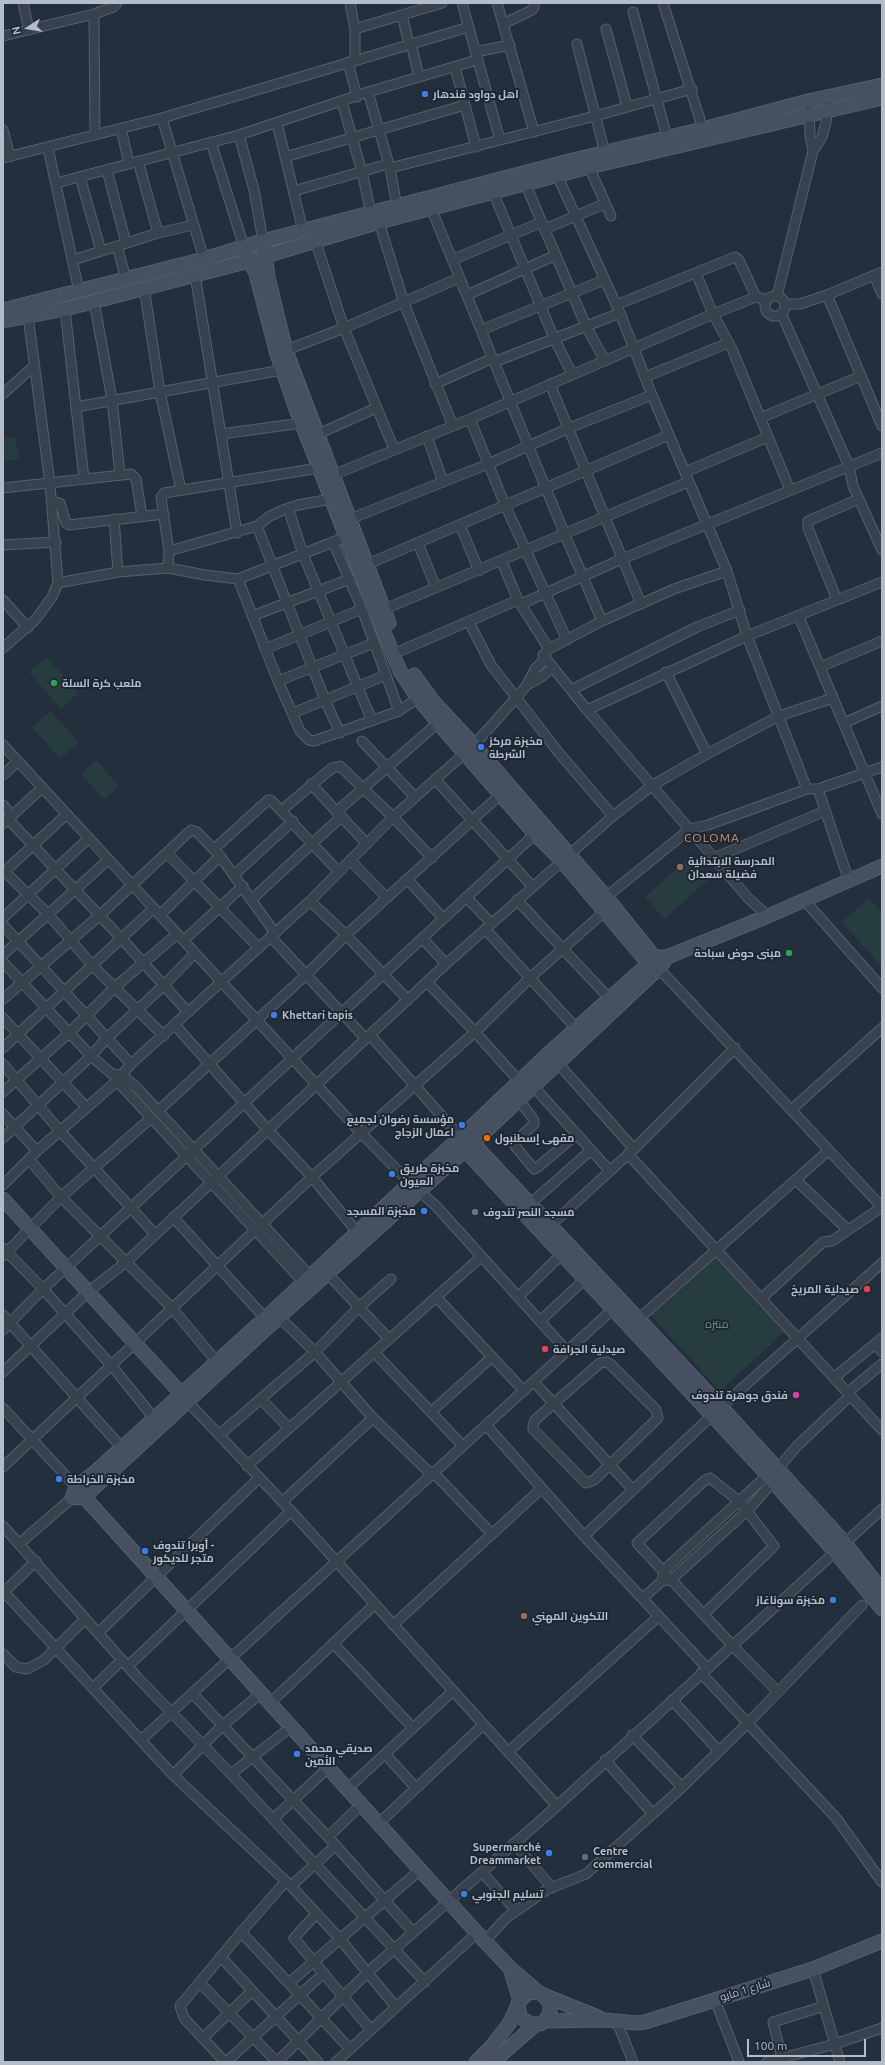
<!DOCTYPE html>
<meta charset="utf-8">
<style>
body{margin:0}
#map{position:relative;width:885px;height:2065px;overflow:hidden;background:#242f3e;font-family:Ubuntu,sans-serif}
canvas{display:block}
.frame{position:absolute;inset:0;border:4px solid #b4bcc9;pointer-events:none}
.north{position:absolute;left:8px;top:8px;width:40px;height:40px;-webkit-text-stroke:3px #1d2633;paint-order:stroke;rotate:258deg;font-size:11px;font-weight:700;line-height:16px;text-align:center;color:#b4bcc9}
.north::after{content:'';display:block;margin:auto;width:14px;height:18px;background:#b4bcc9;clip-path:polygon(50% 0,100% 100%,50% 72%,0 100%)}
.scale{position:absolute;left:747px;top:2039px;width:119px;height:18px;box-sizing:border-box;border:2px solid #b4bcc9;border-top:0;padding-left:5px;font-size:12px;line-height:14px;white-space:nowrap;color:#b4bcc9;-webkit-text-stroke:3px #1d2633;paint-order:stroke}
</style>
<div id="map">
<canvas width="885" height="2065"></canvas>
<div class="frame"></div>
<div class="north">N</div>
<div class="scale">100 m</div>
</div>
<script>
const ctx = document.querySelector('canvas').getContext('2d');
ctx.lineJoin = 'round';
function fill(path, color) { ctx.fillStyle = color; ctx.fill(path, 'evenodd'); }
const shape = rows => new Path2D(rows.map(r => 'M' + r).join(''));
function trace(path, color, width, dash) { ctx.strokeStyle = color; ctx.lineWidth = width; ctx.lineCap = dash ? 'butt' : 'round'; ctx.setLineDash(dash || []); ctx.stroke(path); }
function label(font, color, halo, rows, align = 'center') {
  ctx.font = font + ' Ubuntu,Cairo,sans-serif'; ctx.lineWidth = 4; ctx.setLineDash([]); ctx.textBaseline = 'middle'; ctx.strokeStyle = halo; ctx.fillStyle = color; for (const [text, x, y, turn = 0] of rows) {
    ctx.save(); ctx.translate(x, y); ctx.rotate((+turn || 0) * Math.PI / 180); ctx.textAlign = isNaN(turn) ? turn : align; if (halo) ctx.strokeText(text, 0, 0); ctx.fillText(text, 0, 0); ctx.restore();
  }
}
const green = shape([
 [15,437,19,459,3,461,3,439],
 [47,657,78,693,61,709,29,672],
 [51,711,79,742,60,759,32,727],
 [96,760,119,786,105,800,81,774],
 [687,860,707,881,664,919,645,897],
 [869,898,882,913,882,967,842,922],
 [714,1255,784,1332,720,1391,650,1314]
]);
const street = shape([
 [23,3,29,30],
 [350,3,355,29,355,60],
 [462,3,500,140],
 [497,3,534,132],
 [663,3,703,129],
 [633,12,667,137],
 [94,14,95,135],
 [402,15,409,44],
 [503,24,530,11,533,9,535,3],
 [355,29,442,3],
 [606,29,627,106],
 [3,36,94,14,113,7,117,3],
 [411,43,419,77],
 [577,44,605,153],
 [475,52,510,45],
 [348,62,357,97],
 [455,67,476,147],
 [368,92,390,168,397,207],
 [342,102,362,172,371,213],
 [809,111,810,135,813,151],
 [162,118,204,259],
 [277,123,303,231],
 [121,128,129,164],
 [3,130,10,157],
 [239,135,254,190,263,241],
 [211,142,244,247],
 [48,148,79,291],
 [285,157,465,105],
 [3,158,162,118,469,27],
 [138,161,158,233],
 [589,167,611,216],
 [390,168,595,116,692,89],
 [107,170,126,243],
 [557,175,620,313,652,395,727,571,747,636,807,789],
 [80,177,101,251],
 [56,183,239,135,368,92,477,60],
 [525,183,586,326,605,361],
 [294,191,388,164],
 [493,192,554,338,572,374],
 [431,208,565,535,602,621],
 [379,222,404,303,453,426],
 [545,229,604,204],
 [315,240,344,328,394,449],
 [117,246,126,279],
 [73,260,158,233,193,225],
 [452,260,542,222],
 [696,273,713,314,732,349,790,490],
 [195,275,237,533],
 [874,275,882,294],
 [144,287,160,392,181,490],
 [467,295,556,255],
 [827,295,882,426],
 '765 306a10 10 0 1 1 20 0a10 10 0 1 1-20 0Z',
 [777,296,813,151,822,137,826,122,828,106],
 [94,301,112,400,120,475],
 [786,304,800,304,827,295,882,272],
 [616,305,735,257,739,260,756,297],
 [65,309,84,479],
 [782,315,849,466,853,486,882,550],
 [481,330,604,280],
 [281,352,344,328,459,278],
 [494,362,620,313],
 [645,377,728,343],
 [435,384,493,358],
 [550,384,641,604],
 [3,394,35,365],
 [76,407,282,370],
 [760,418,861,376],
 [470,419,505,505,567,640],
 [221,434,302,423],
 [316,435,376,408],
 [427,436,443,482],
 [685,472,768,437],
 [328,477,470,419,713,314,756,297,761,298,765,302],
 [3,488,131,474,136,479,142,516],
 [52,501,60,503,66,523,69,525,164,514],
 [288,508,303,554,372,721],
 [114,519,118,572],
 [350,519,488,464,569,428,652,395],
 [460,525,479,571],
 [257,526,325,700,340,733],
 [346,537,238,579,278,681,300,731,309,740,314,741,399,711,418,698],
 [333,542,362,609,399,711],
 [418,543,436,588],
 [3,545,56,542],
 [169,551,257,526,270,516,283,510,298,505,331,499],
 [502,562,518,600,549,649],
 [368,564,669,435],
 [168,568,169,551,161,497,164,493,319,468],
 [727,571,674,589,602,621,549,649,543,655,587,710,714,858,748,898,768,916],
 [58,583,118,572,168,568,205,575,238,579],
 [3,600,28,628],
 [837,600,808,528,808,521,859,499],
 [521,604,622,559,882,453],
 [380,611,688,482],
 [252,616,350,579],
 [469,622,491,665,559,753,613,816],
 [3,648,36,619,52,597,58,583,50,484,28,316],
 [265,649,362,609],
 [400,651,518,600],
 [820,667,882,641],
 [666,672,707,754],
 [278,681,374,643],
 [527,685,541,677,553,667],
 [571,690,697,627,740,610],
 [833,698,882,814],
 [587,710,747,636,882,582],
 [293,713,386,675],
 [844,723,882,706],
 [362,741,415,797],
 [3,745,361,1133,410,1183,436,1206,567,1351],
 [3,775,18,761],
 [435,779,532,886],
 [311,784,367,844],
 [818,789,882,767],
 [3,805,11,815],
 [282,810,332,768,340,766,393,817,432,858],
 [336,812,439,722],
 [8,819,121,938,188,1012],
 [3,824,42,788],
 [214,849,268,800,271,800,338,871],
 [167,853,259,948],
 [714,858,825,811],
 [350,860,387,898],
 [3,870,48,914,92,965,164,1036],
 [3,873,67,814],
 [235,874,293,821],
 [407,879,443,918],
 [466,897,491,923],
 [606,897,690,829,708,825,807,789,818,789,849,881],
 [251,900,341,817],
 [517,900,609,998],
 [310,901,346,935,408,1000],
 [805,901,882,988],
 [160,915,220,856],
 [3,918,89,838],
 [3,925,131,1064],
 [485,929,576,1028],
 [271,937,366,1039],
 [422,938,446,964],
 [184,940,243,886],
 [3,955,108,860],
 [3,962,91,1056,112,1074,122,1075,137,1088,314,1280],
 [655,971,664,974,882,1207],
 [427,982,475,1032,519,1081],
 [3,999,99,916,191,830,197,832,220,856,275,933],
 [3,1018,86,1107],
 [175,1025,268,1130,312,1177,357,1232],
 [370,1035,456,1132,464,1134],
 [3,1048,154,908],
 [555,1060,634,1149],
 [3,1064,60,1131,155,1234],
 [115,1077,117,1081,308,1287],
 [533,1086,610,1171],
 [3,1092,68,1034,115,987,177,934],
 [519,1100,534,1120,534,1124,515,1142,515,1146,534,1169,538,1167,577,1134],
 [791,1110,882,1028],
 [158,1111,306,975,346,935,501,794],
 [3,1114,37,1151],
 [3,1138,91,1056,107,1038,163,986,195,953],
 [628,1154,882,1430],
 [29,1159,61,1197,172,1308,217,1362],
 [796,1180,848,1230],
 [3,1185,37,1151,117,1081,131,1064,310,901,393,817,474,745,516,698,527,685,535,669,546,658],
 [530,1204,591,1150],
 [173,1217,265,1318],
 [551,1225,634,1149,735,1048],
 [3,1248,43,1289,111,1365,154,1418],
 [3,1256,61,1197,151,1118],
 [328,1274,388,1338],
 [518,1297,562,1254],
 [437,1298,524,1391],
 [762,1298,823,1242,832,1241,882,1207],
 [3,1315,122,1448],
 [279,1317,315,1352,373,1418,431,1474],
 [540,1321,585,1279],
 [635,1322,828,1151],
 [3,1330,43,1289,535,834],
 [875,1344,882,1352],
 [374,1352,462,1445],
 [607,1362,610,1364,656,1410,658,1418,594,1480,586,1483,533,1429,533,1426,535,1420,600,1363,607,1362],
 [3,1372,88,1292,126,1262,446,964,613,816,653,785,707,754,779,716,833,698,799,617],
 [835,1377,882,1338],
 [534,1382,633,1490],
 [848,1392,882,1364],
 [261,1399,289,1428],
 [187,1401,291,1511,557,1806],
 [3,1408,76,1487],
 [431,1412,492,1357],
 [486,1425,584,1536,707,1668],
 [219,1435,315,1352,358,1308,391,1279],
 [247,1466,481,1257],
 [3,1467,312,1177,475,1032,530,978,604,912],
 [433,1472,492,1534],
 [282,1502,373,1418],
 [3,1526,138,1678,231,1774,425,1982],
 [584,1536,721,1407,882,1263],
 [20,1543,72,1498],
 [36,1561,4,1592,173,1775,291,1886,340,1939,396,2007],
 [662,1581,664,1570,775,1468,781,1465,797,1446,851,1395],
 [643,1598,662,1581,672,1579,748,1510,777,1477],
 [704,1614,774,1546,740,1502,710,1478,704,1481,637,1543,733,1646,778,1692],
 [393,1625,541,1489],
 [99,1632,259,1478],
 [333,1643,413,1728],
 [3,1654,16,1667,27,1669,44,1660,85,1619],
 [128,1666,291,1511],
 [701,1673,837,1819,882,1882],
 [93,1688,122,1660],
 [193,1694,328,1837,413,1932],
 [672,1700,719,1751],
 [270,1703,374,1605],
 [632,1735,682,1787],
 [141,1740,613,1309],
 [508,1752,659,1616],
 [385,1754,416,1788],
 [605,1760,653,1814],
 [231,1774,291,1727],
 [173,1775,222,1726,261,1693],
 [347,1789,453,1691],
 [273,1819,328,1768],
 [378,1824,483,1725],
 [328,1837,361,1805],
 [514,1843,552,1888],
 [482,1872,516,1911],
 [291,1886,335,1846],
 [316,1914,294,1938,371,2030],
 [241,1932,350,2049],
 [485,1941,506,1918,548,1889,586,1874,676,1793,749,1722,862,1605],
 [221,1957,318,2062],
 [813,1969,840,2062],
 [200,1983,277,2062],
 [289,1983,420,1870],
 [715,2000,739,2062],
 [617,2022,633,2062],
 [203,2038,252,1991],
 [782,2058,773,2022,824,2006],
 [225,2062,184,2018,180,2006,244,1929,286,1881],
 [226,2062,324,1973],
 [277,2062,367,1973,557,1806,882,1509],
 [336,2062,477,1933],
 [767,2062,835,2044,882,2028]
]);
const secondary = shape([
 [264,246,268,277,286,351,389,623],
 [247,254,256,274,277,354,296,409,376,613,400,671,418,698,440,725,535,834,561,860,653,969],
 [3,310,204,259,263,241,569,161,703,129,808,101,882,85],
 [3,321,65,309,249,261,379,222,589,167,882,98],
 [414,675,432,700,474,745,606,897,660,964],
 [667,957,661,966,473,1143,279,1317,84,1497,72,1498,76,1487,94,1473,273,1311,410,1183,464,1134,549,1053,649,963,657,957,667,957,768,916,882,866],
 [468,1138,721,1407,845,1543,882,1591],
 [459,1144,762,1469,835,1552,882,1609],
 [3,1199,187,1400],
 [78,1490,477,1933,510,1968,538,1992],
 [510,1968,520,2001],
 [543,1995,598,2017],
 [545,2021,605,2020,636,2023,645,2022,813,1969,882,1941],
 [476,2062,491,2047,509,2024,520,2001,527,1993,538,1992,543,1995,550,2003,550,2013,545,2021,540,2024,531,2024,520,2017,518,2004],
 [493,2062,535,2025]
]);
const markers = [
 [425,94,4,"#3f7fe0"],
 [54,683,4,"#2e9e5b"],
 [481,747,4,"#3f7fe0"],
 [680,867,4,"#8d6e63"],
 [789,953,4,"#2e9e5b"],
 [274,1015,4,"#3f7fe0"],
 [462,1125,4,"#3f7fe0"],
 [487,1138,4,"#e8710a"],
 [392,1174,4,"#3f7fe0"],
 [424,1211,4,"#3f7fe0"],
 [475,1212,4,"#6b7280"],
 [867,1289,4,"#e0444e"],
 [545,1349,4,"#e0444e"],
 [796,1395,4,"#d1479c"],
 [59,1479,4,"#3f7fe0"],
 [145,1551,4,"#3f7fe0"],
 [833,1600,4,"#3f7fe0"],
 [524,1616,4,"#8d6e63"],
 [297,1754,4,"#3f7fe0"],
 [549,1853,4,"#3f7fe0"],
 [585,1857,4,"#5c6f8a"],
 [464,1894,4,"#3f7fe0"]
];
const poiNames = [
 ["اهل دواود قندهار",433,94],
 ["ملعب كرة السلة",62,683],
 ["مخبزة مركز",489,741],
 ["الشرطة",489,754],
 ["المدرسة الابتدائية",688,861],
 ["فضيلة سعدان",688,874],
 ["مبنى حوض سباحة",781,953,"right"],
 ["Khettari tapis",282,1015],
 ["مؤسسة رضوان لجميع",454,1119,"right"],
 ["اعمال الزجاج",454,1132,"right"],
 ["مقهى إسطنبول",495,1138],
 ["مخبزة طريق",400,1168],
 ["العيون",400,1181],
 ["مخبزة المسجد",416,1211,"right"],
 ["مسجد النصر تندوف",483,1212],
 ["صيدلية المريخ",859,1289,"right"],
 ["صيدلية الجرافة",553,1349],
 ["فندق جوهرة تندوف",788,1395,"right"],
 ["مخبزة الخراطة",67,1479],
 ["أوبرا تندوف -",153,1545],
 ["متجر للديكور",153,1558],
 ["مخبزة سوناغاز",825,1600,"right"],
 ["التكوين المهني",532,1616],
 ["صديقي محمد",305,1748],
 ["الأمين",305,1761],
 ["Supermarché",541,1847,"right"],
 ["Dreammarket",541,1860,"right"],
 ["Centre",593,1851],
 ["commercial",593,1864],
 ["تسليم الجنوبي",472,1894]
];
const parkNames = [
 ["منتزه",717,1324]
];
const streetNames = [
 ["شارع 1 مايو",745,1990,-17]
];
const neighbourhoodNames = [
 ["COLOMA",712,838]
];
fill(green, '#263c3f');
trace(street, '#565f6c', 11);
trace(secondary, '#565f6c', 15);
trace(street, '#38414e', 9);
trace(secondary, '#465061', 13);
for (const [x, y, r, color] of markers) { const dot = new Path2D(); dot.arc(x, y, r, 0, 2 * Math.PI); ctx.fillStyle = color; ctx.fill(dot); trace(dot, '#1d2633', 1.5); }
label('bold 11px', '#b4bcc9', '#1d2633', poiNames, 'left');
label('11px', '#6b9a76', '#1d2633', parkNames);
label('11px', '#b4bcc9', '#1d2633', streetNames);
ctx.letterSpacing = '1px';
label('12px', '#d59563', '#1d2633', neighbourhoodNames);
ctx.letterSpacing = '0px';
</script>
